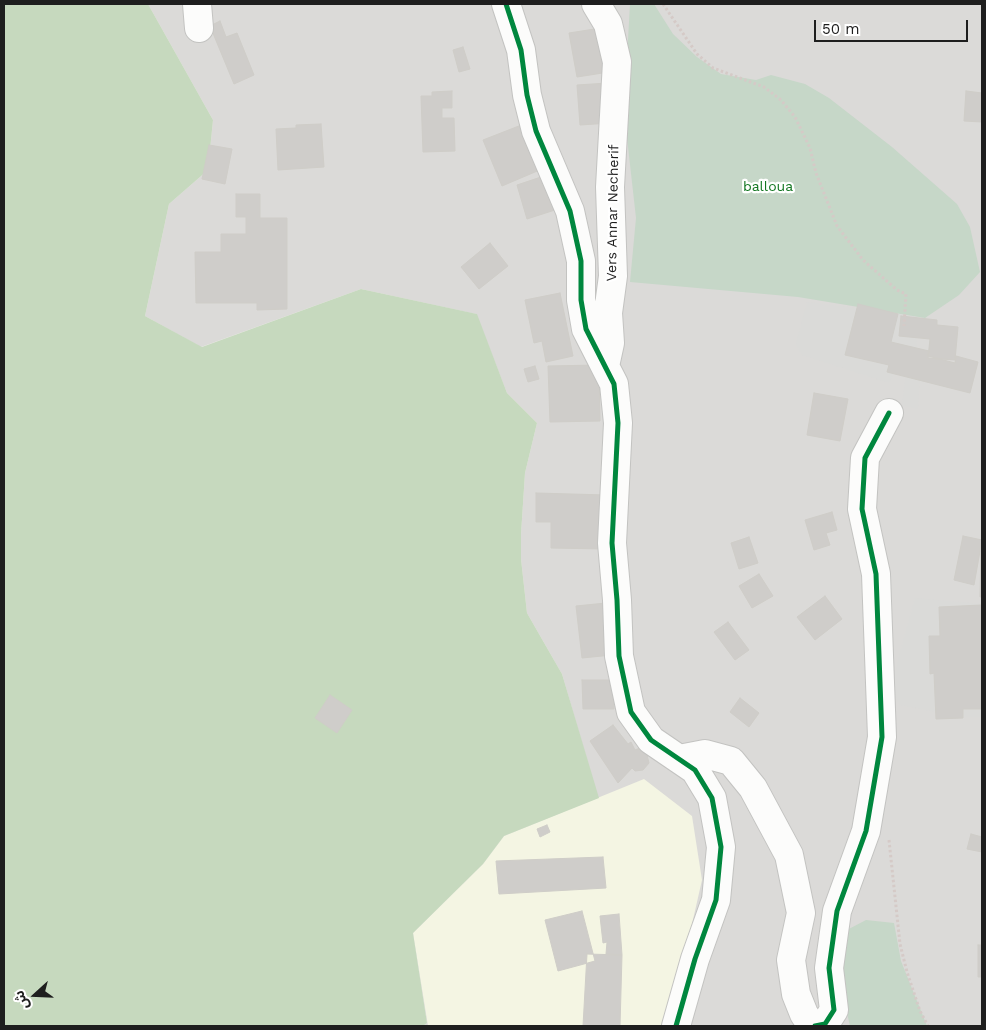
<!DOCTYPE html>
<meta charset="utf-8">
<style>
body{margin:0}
#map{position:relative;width:986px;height:1030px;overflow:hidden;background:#ecebe7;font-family:"Work Sans","Noto Sans Arabic",sans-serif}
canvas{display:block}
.frame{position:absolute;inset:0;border:5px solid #1e1e1e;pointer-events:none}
.north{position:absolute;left:10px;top:970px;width:50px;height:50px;-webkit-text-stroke:4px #fff;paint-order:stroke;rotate:250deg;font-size:14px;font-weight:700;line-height:20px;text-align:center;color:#1e1e1e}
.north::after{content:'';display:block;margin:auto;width:18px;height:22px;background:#1e1e1e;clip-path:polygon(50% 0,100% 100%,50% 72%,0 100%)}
.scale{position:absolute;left:814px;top:20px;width:154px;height:22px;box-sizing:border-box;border:2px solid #1e1e1e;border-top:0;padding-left:6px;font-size:15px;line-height:18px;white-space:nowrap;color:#1e1e1e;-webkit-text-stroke:4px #fff;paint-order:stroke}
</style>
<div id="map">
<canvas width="986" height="1030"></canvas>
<div class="frame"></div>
<div class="north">ش</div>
<div class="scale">50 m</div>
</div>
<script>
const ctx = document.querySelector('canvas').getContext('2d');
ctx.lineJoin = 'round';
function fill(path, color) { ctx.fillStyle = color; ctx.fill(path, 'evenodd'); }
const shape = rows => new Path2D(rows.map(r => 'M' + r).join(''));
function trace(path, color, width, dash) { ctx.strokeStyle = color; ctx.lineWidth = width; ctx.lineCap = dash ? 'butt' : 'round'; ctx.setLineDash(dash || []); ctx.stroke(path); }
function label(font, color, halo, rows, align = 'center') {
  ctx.font = font + ' "Work Sans",sans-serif'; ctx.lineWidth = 4.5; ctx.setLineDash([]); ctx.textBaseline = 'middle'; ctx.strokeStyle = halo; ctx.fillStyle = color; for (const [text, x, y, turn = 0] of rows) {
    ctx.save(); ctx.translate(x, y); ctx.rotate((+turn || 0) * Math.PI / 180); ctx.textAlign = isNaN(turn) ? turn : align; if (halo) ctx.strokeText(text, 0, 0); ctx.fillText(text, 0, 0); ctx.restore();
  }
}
const residential = shape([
 [148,4,982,4,982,1026,423,1026,427,1023,413,933,483,864,504,836,598,798,562,674,527,613,521,559,521,534,525,473,537,423,507,393,476,314,361,289,201,347,145,316,169,204,208,170,213,120]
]);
const education = shape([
 [644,779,692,816,702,880,674,1003,665,1026,428,1026,413,933,483,864,504,836]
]);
const religious = shape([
 [807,302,913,315,918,355,921,359,918,409,902,405,907,365,900,359,889,383,802,355,796,344],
 [915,598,982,604,982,717,962,717,900,705,892,690,900,653]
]);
const forest = shape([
 [4,4,148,4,213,120,208,170,169,204,145,316,202,347,361,289,477,314,507,393,537,423,525,473,521,534,521,559,527,613,562,674,599,798,504,836,483,864,413,933,427,1023,423,1026,4,1026]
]);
const cemetery = shape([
 [630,4,654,4,673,34,697,57,721,74,756,80,771,75,805,84,829,98,892,147,957,204,970,227,980,272,959,295,925,318,798,297,630,282,636,218,624,111],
 [866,920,894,923,901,961,927,1026,850,1026,840,983,845,931]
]);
const building = shape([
 [220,21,226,37,237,33,254,75,234,84,210,26,220,21],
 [601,28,609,72,577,77,569,33,601,28],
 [463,47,470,69,459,72,453,50,463,47],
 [608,83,610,123,580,125,577,85,608,83],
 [452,91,452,108,442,108,442,118,454,118,455,151,423,152,421,96,432,96,432,92,452,91],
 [966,91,982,93,982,122,964,121,966,91],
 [321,124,324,167,278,170,276,129,296,128,296,125,321,124],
 [524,124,542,169,502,186,483,140,524,124],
 [209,145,232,149,225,184,202,179,209,145],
 [547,175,558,209,527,219,517,185,547,175],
 [236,194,260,194,260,218,287,218,287,309,257,310,257,303,196,303,195,252,221,252,221,234,246,234,246,217,236,217,236,194],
 [490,243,508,266,479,289,461,267,490,243],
 [560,293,573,356,546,362,542,341,534,343,525,300,560,293],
 [858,304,898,314,891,342,929,351,928,356,955,363,956,356,978,362,970,393,887,372,889,365,845,355,858,304],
 [901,316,937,320,937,325,958,327,955,360,928,358,930,339,899,336,901,316],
 [599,365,600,421,550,422,548,366,599,365],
 [535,366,539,379,528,382,524,369,535,366],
 [814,393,848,399,840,441,807,435,814,393],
 [536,493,606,495,605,549,551,548,551,522,536,522,536,493],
 [832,512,837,530,826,533,830,545,814,550,805,520,832,512],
 [963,536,982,540,974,585,954,580,963,536],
 [749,537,758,563,739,569,731,543,749,537],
 [981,551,982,551,982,597,980,597,981,551],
 [759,574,773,596,752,608,739,586,759,574],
 [825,596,842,619,815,640,797,617,825,596],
 [606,603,612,655,582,658,576,606,606,603],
 [982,605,982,709,963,709,963,718,936,719,934,673,930,674,929,636,940,636,939,607,982,605],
 [728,622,749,650,735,660,714,632,728,622],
 [582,680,614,680,614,709,583,709,582,680],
 [330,695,352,710,337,733,315,718,330,695],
 [740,698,759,713,749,727,730,712,740,698],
 [613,725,628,744,631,742,635,750,640,748,647,755,649,763,643,770,635,771,632,768,618,783,590,741,613,725],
 [547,825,550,832,540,837,537,829,547,825],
 [971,834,982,837,982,852,967,849,971,834],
 [603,857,606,888,499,894,496,861,603,857],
 [582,911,595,961,558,971,545,920,582,911],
 [619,914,622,955,606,954,607,942,603,943,600,916,619,914],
 [978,945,982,945,982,977,978,977,978,945],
 [587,954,622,955,620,1026,583,1026,587,954]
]);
const path = shape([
 [663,4,697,54,713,68,764,87,781,100,795,117,810,148,816,173,837,226,863,260,897,290,906,294,904,326],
 [889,840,900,944,907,972,920,1011,928,1026]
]);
const minor = shape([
 [197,4,199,28],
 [506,4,521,50,527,95,536,131,570,211,581,261,581,300,586,329,614,384,618,423,612,543,617,600,619,656,631,712,651,740,695,770,712,798,721,847,716,900,695,959,676,1026],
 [596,4,608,24,617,62,610,187,613,276,608,313,610,343,605,366],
 [679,759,705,754,731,761,753,788,789,855,801,913,791,960,796,994,804,1014,812,1026],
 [815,1026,825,1024,834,1010,829,968,837,911,866,831,882,737,876,574,862,509,865,458,889,413]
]);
const cycleway = shape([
 [506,4,521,50,527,95,536,131,570,211,581,261,581,300,586,329,614,384,618,423,612,543,617,600,619,656,631,712,651,740,695,770,712,798,721,847,716,900,695,959,676,1026],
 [815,1026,825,1024,834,1010,829,968,837,911,866,831,882,737,876,574,862,509,865,458,889,413]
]);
const parkNames = [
 ["balloua",768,187]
];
const streetNames = [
 ["Vers Annar Necherif",613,213,-89]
];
fill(residential, '#dbdad8');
fill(education, '#f4f5e3');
fill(religious, '#dadad8');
fill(forest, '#c6d9be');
fill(cemetery, '#c6d7c8');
fill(building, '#cfcdca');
trace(building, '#cfcdc8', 1);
trace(minor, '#c3c3c1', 30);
trace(path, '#d5cac7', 3, [2.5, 2.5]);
trace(minor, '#fcfcfb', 28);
trace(cycleway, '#00873e', 5);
label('14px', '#127621', '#fff', parkNames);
label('14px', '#1e1e1e', '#fff', streetNames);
</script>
